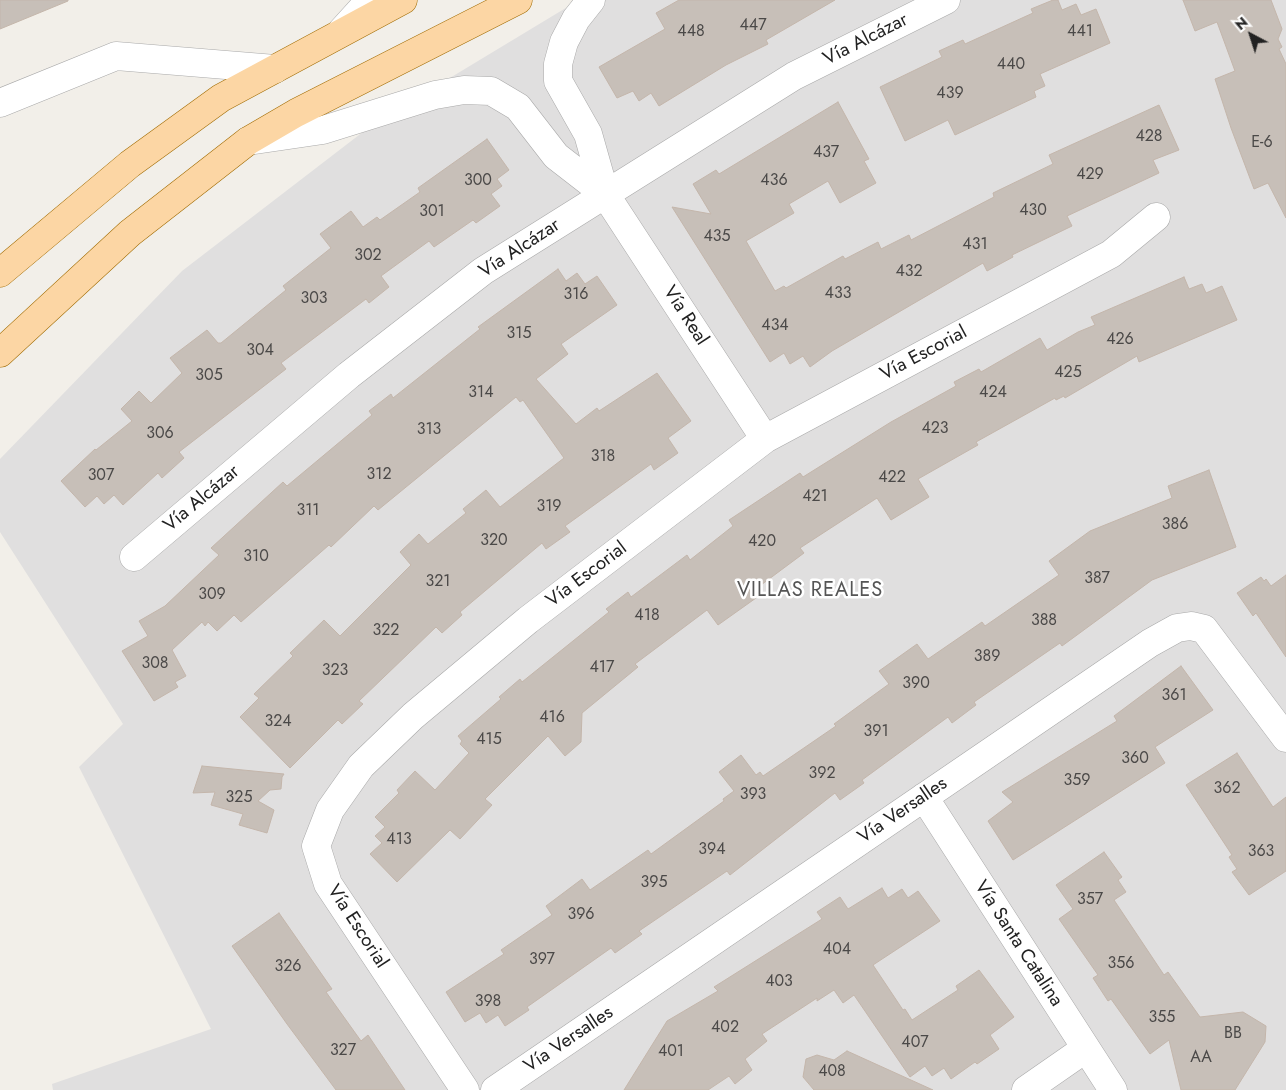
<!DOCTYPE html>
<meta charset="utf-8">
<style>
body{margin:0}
#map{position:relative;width:1286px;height:1090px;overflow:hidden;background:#f2efe9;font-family:Jost,sans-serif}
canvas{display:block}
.north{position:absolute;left:1226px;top:10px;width:50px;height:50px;-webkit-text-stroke:4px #fff;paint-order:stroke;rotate:320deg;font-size:14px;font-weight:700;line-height:20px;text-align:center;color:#222}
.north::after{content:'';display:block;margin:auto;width:18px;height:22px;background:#222;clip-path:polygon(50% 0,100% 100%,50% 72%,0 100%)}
</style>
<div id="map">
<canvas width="1286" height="1090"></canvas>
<div class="north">N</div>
</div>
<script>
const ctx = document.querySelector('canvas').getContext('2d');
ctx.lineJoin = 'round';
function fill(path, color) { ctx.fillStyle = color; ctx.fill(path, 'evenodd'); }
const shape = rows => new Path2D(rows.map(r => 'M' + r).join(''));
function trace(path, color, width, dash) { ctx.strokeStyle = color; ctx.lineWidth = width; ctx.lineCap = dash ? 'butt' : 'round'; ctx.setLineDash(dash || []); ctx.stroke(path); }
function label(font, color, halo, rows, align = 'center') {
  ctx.font = font + ' Jost,sans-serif'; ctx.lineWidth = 5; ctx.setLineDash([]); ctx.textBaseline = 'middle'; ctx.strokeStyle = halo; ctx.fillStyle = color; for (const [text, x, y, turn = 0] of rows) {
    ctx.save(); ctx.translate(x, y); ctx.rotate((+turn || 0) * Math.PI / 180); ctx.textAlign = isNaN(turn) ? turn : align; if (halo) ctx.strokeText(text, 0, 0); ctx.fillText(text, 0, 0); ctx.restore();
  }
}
const residential = shape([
 [579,0,1286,0,1286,1090,53,1090,52,1084,211,1029,79,767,123,724,0,532,0,459,182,271,372,125]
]);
const building = shape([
 [0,0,68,0,68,1,0,29,0,0],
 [679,0,835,0,766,40,768,44,726,65,659,106,651,93,639,101,633,91,617,98,599,67,665,29,656,13,679,0],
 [1053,0,1058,0,1062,10,1076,4,1081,15,1096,9,1110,43,1040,74,1045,86,1034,91,1036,97,955,135,948,120,905,141,880,87,942,57,939,51,963,40,965,44,1033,13,1031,9,1053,0],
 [1183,0,1271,0,1282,29,1278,39,1282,47,1279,49,1286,64,1286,218,1268,183,1254,189,1231,128,1215,79,1235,71,1217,22,1195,31,1183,0],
 [838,102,869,159,864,161,876,183,840,203,828,181,789,204,794,213,746,241,775,291,784,286,786,288,843,256,845,259,878,242,881,249,909,235,911,240,994,197,993,193,1053,164,1049,155,1159,105,1179,150,1153,160,1159,173,1067,216,1072,226,1012,255,1013,257,987,271,983,263,832,351,810,367,803,356,790,364,784,353,770,362,672,207,711,214,693,184,716,170,719,174,838,102],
 [487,139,509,170,497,179,502,186,491,194,500,206,476,223,473,220,434,247,429,241,381,276,389,287,369,303,366,299,281,363,286,369,179,452,184,458,162,478,158,473,123,505,114,495,104,504,97,496,85,507,61,481,95,449,96,450,132,421,121,409,139,391,151,403,182,373,170,358,207,330,218,343,221,343,286,290,283,286,331,248,320,234,351,211,363,227,377,217,380,220,420,192,418,188,487,139],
 [558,269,566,281,577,273,585,284,597,276,617,305,561,344,568,354,536,379,576,424,597,408,599,411,657,373,691,421,668,438,678,453,654,470,651,464,565,526,570,532,546,549,542,543,460,612,462,615,442,633,436,627,359,701,363,704,342,724,338,720,290,768,240,717,259,698,254,694,293,656,290,653,324,620,340,636,411,565,400,552,419,534,428,544,466,513,463,509,486,490,500,507,564,458,523,400,520,402,516,397,378,510,374,506,331,547,329,545,241,622,234,615,217,631,208,622,205,626,202,622,172,650,186,676,175,682,178,687,154,701,122,651,148,636,139,621,165,606,219,555,211,548,283,482,287,486,372,415,369,411,391,394,393,398,480,329,478,327,558,269],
 [1184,277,1189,289,1202,284,1206,293,1222,286,1237,320,1139,362,1137,356,1065,398,1064,396,1056,400,1055,398,976,442,978,445,918,479,929,497,891,520,877,498,800,548,804,553,761,585,748,588,756,598,718,625,707,610,635,664,638,667,582,713,581,742,565,756,548,736,485,799,492,805,460,839,450,830,397,882,370,854,382,843,375,836,385,827,375,817,399,793,397,790,415,771,435,790,469,753,460,744,462,741,458,736,501,699,499,697,520,679,522,682,609,612,606,609,628,592,631,597,687,555,690,560,733,526,729,520,800,473,803,477,891,422,956,386,954,382,979,369,981,372,1040,338,1047,350,1078,332,1095,325,1091,317,1184,277],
 [1209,470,1236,547,1152,580,1062,646,1060,643,974,702,976,705,952,723,948,717,862,780,864,783,840,800,835,793,730,875,727,871,639,931,642,934,615,953,611,948,527,1007,529,1010,505,1026,498,1015,486,1023,480,1013,465,1022,446,992,504,954,501,950,552,915,546,906,582,879,590,890,648,850,651,854,724,801,723,799,734,791,719,772,741,755,756,775,760,772,763,776,836,726,834,724,889,684,879,671,917,644,928,659,982,622,985,626,1059,575,1049,561,1090,531,1172,498,1168,486,1209,470],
 [1286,575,1286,657,1256,613,1253,616,1237,593,1261,577,1264,581,1266,579,1271,586,1286,575],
 [1181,666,1213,710,1155,747,1165,763,1013,860,988,821,1013,802,1002,792,1117,721,1114,716,1181,666],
 [1237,753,1273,807,1286,797,1286,871,1249,895,1232,872,1237,869,1229,857,1232,855,1186,785,1237,753],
 [202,766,284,774,282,777,281,789,270,790,258,801,274,810,267,833,239,825,243,814,211,805,215,792,193,793,202,766],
 [1104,852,1122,877,1118,880,1126,892,1114,900,1164,975,1168,972,1200,1017,1243,1012,1266,1026,1265,1042,1235,1090,1181,1090,1169,1040,1150,1054,1111,999,1108,1001,1093,978,1098,975,1059,919,1073,909,1056,885,1104,852],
 [882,888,888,898,902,889,908,898,918,891,940,921,873,965,903,1010,905,1009,912,1020,958,990,956,986,979,970,1014,1017,990,1035,999,1049,977,1064,975,1062,951,1079,944,1068,932,1076,925,1066,910,1077,854,995,843,1003,834,990,817,1001,817,998,762,1034,767,1041,745,1059,752,1070,735,1084,729,1076,708,1090,624,1090,667,1021,718,991,714,987,822,919,817,912,840,897,848,909,882,888],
 [279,913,332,989,326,992,361,1041,368,1035,405,1090,336,1090,287,1024,232,946,279,913],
 [847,1051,933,1090,814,1090,803,1077,806,1059,817,1055,834,1060,847,1051]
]);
const minor = shape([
 [591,0,576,19,564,42,558,64,558,81,588,134,605,194,765,439],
 [341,32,370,0],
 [0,103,116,56,275,69],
 [248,141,323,130,435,95,464,90,491,91,518,107,556,156,605,194],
 [134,557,349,375,483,271,794,76,946,0],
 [924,797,1113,1090],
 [465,1090,328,884,316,846,330,810,361,766,413,716,528,620,765,439,1111,254,1156,217],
 [495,1090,1150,643,1177,628,1191,626,1204,629,1286,738],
 [1026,1090,1085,1049]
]);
const major = shape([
 [0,273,130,164,221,98,403,0],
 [0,353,130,233,248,141,296,113,518,0]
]);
const numberNames = [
 ["447",753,26],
 ["448",691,32],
 ["441",1080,32],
 ["440",1011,65],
 ["439",950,94],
 ["428",1149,137],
 ["E-6",1262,143],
 ["437",826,153],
 ["429",1090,175],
 ["300",478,181],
 ["436",774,181],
 ["430",1033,211],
 ["301",432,212],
 ["435",717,237],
 ["431",975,245],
 ["302",368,256],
 ["432",909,272],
 ["433",838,294],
 ["316",576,295],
 ["303",314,299],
 ["434",775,326],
 ["315",519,334],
 ["426",1120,340],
 ["304",260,351],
 ["425",1068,373],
 ["305",209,376],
 ["314",481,393],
 ["424",993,393],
 ["423",935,429],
 ["313",429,430],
 ["306",160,434],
 ["318",603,457],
 ["312",379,475],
 ["307",101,476],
 ["422",892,478],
 ["421",815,497],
 ["319",549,507],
 ["311",308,511],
 ["386",1175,525],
 ["320",494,541],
 ["420",762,542],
 ["310",256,557],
 ["387",1097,579],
 ["321",438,582],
 ["309",212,595],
 ["418",647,616],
 ["388",1044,621],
 ["322",386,631],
 ["389",987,657],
 ["308",155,664],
 ["417",602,668],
 ["323",335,671],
 ["390",916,684],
 ["361",1174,696],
 ["416",552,718],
 ["324",278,722],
 ["391",876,732],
 ["415",489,740],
 ["360",1135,759],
 ["392",822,774],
 ["359",1077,781],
 ["362",1227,789],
 ["393",753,795],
 ["325",239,798],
 ["413",399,840],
 ["394",712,850],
 ["363",1261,852],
 ["395",654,883],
 ["357",1090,900],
 ["396",581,915],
 ["404",837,950],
 ["397",542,960],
 ["356",1121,964],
 ["326",288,967],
 ["403",779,982],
 ["398",488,1002],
 ["355",1162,1018],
 ["402",725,1028],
 ["BB",1233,1034],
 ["407",915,1043],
 ["327",343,1051],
 ["401",671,1052],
 ["AA",1201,1058],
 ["408",832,1072]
];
const streetNames = [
 ["Vía Alcázar",866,40,-27],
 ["Vía Alcázar",520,249,-33],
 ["Vía Real",685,316,57],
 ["Vía Escorial",924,354,-28],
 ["Vía Alcázar",202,499,-40],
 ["Vía Escorial",587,575,-37],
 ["Vía Versalles",903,811,-34],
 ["Vía Escorial",357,927,57],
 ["Vía Santa Catalina",1018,944,57],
 ["Vía Versalles",569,1040,-34]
];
const neighbourhoodNames = [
 ["VILLAS REALES",810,591]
];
fill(residential, '#e0dfdf');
fill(building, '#c7bfb8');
trace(building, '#c4b6ab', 1);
trace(minor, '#a9a9a9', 29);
trace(major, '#a06b00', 29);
trace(minor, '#fff', 28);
trace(major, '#fcd6a4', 28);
label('16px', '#4b4948', null, numberNames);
label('19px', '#222', '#fff', streetNames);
ctx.letterSpacing = '1px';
label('20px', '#555', '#fff', neighbourhoodNames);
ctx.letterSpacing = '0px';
</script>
